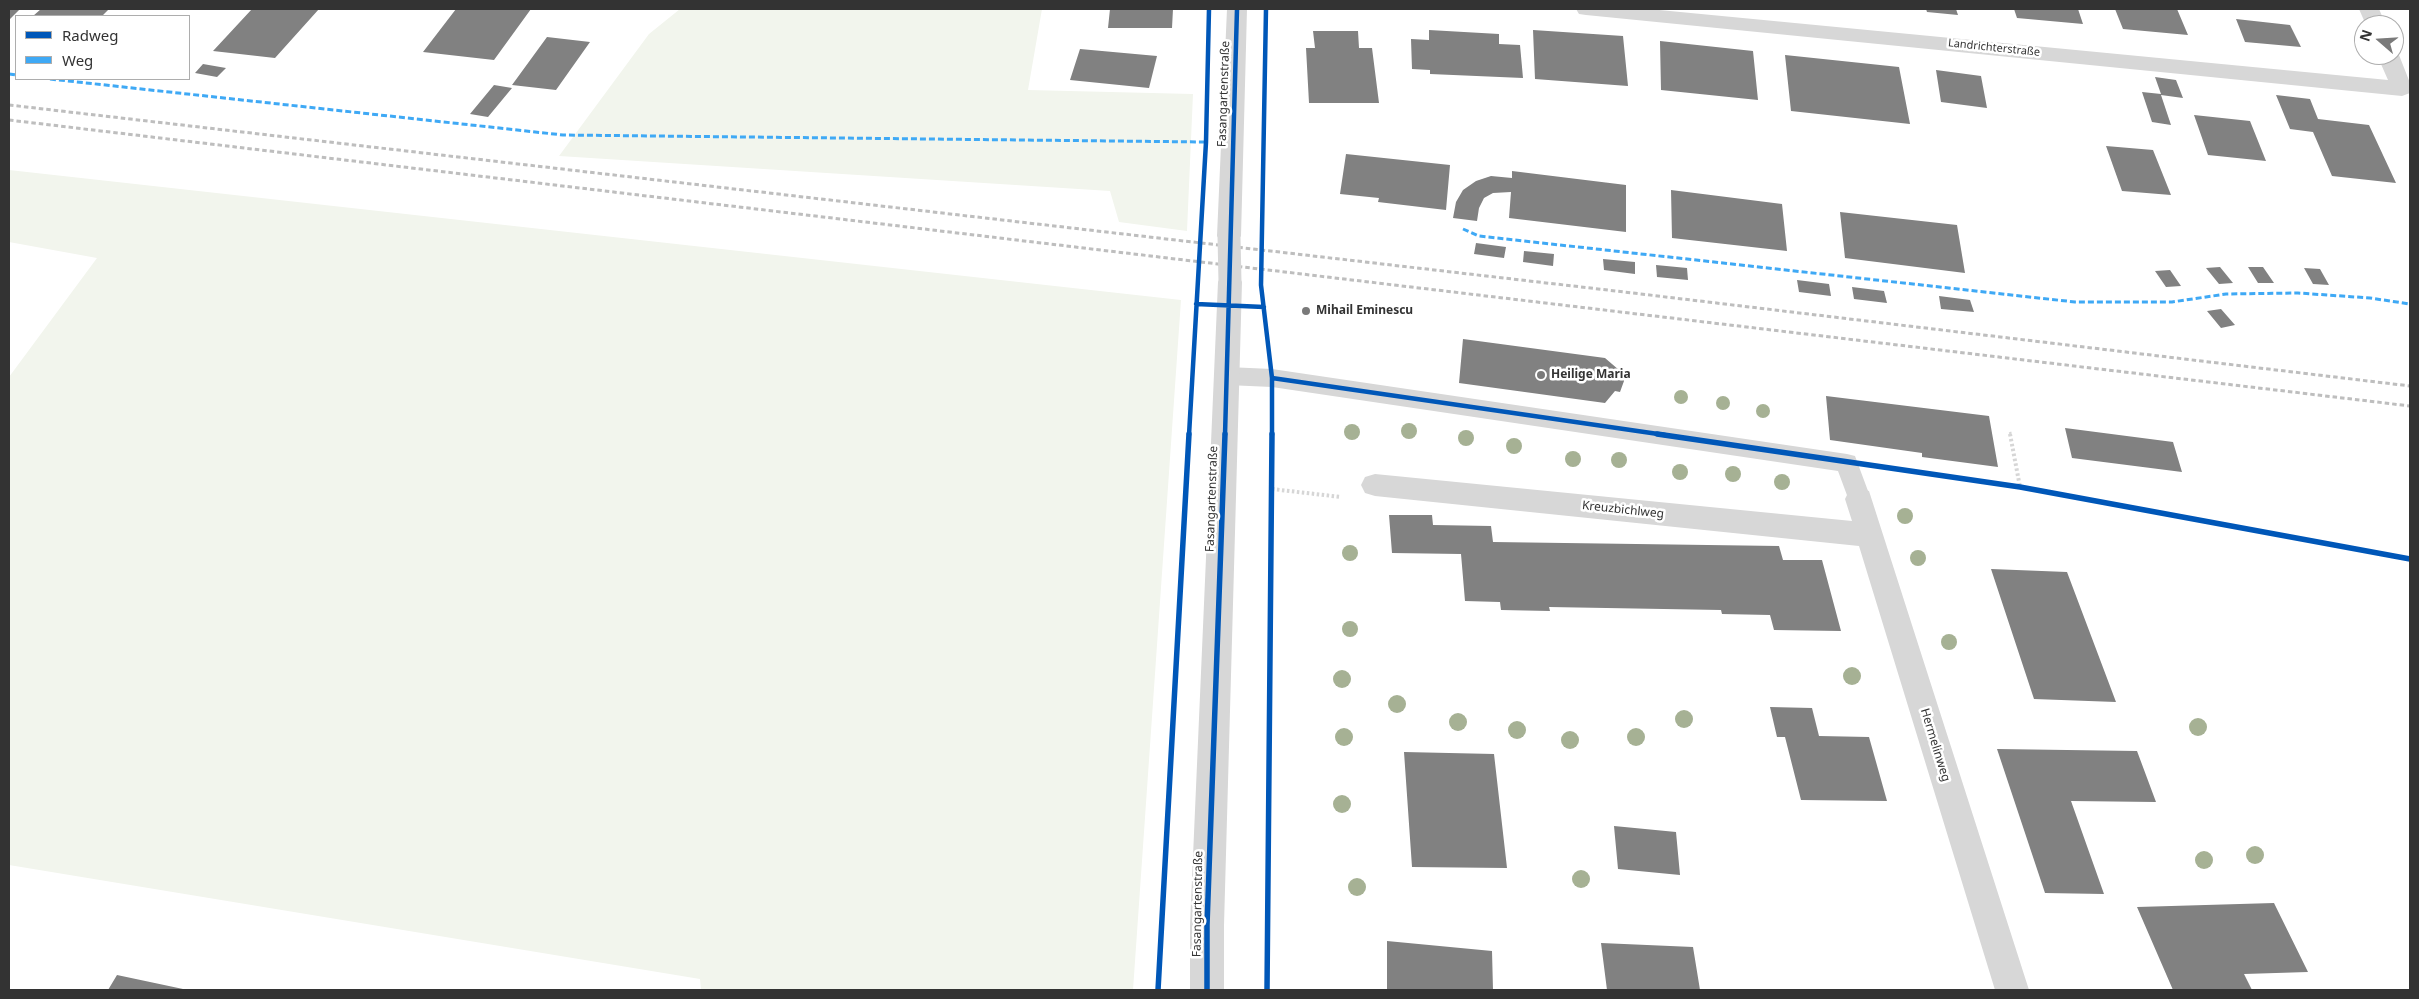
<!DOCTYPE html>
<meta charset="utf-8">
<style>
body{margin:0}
#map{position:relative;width:2419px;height:999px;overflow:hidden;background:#fff;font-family:"Noto Sans",sans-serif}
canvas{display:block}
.frame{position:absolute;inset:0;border:10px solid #333;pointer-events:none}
.legend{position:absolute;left:15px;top:15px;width:175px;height:65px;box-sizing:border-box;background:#fff;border:1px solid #adadad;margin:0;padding:6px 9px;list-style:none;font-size:15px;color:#333}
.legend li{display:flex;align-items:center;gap:10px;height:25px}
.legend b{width:25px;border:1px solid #adadad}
.north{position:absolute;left:2354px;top:15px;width:50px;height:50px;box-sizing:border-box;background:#fff;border:1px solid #adadad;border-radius:50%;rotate:289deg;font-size:14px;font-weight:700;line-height:20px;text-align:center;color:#333}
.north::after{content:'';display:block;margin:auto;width:18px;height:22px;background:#7a7a7a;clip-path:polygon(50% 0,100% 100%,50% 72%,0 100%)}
</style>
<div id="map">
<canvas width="2419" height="999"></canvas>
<div class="frame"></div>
<ul class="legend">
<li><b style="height:6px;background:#0057b8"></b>Radweg</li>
<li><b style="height:6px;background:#3fa9f5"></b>Weg</li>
</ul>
<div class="north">N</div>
</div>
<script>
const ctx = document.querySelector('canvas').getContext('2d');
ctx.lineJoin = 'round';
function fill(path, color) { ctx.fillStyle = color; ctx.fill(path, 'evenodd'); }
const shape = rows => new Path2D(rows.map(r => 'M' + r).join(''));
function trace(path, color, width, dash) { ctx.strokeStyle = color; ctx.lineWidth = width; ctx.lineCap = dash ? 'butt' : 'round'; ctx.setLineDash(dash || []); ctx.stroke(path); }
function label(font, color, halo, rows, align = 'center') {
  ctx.font = font + ' "Noto Sans",sans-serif'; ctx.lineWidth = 5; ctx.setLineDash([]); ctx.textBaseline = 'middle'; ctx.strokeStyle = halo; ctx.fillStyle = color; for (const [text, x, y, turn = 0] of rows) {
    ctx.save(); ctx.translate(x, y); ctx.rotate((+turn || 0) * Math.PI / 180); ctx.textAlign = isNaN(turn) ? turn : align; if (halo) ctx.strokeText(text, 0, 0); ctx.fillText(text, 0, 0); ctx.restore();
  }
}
const green = shape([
 [680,9,1042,9,1028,90,1193,94,1187,231,1119,222,1110,191,559,156,649,34],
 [9,170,1181,300,1133,990,701,990,700,979,9,865,9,377,97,258,9,242]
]);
const building = shape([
 [9,9,20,9,9,20],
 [41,9,109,9,102,16,33,16],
 [252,9,319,9,275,58,213,51],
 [456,9,531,9,494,60,423,52],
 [1110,9,1173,9,1172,28,1108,28],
 [1926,9,1956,9,1958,15,1927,12],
 [2014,9,2078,9,2083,24,2017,18],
 [2115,9,2177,9,2188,35,2123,29],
 [2236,19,2290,25,2301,47,2245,42],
 [1429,30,1499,34,1499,44,1520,45,1523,78,1430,74,1430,70,1412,69,1411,39,1429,40],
 [1533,30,1623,36,1628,86,1535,79],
 [1313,31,1358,31,1359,48,1372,48,1379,103,1309,103,1306,48,1315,48],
 [547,37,590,42,556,90,512,85],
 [1660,41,1753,51,1758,100,1661,90],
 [1080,49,1157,56,1149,88,1070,80],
 [1785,55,1899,67,1910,124,1791,111],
 [203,64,226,68,217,77,195,73],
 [1936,70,1981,76,1987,108,1941,102],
 [2155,77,2176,80,2183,98,2161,95,2171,125,2152,122,2142,92,2161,94],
 [494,85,512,88,488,117,470,114],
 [2276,95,2310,99,2318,119,2369,125,2396,183,2332,176,2313,132,2290,129],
 [2194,115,2250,121,2266,161,2208,155],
 [2106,146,2153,150,2171,195,2122,191],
 [1346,154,1450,165,1446,210,1378,202,1379,198,1340,194],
 [1512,171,1626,185,1626,232,1509,218,1511,192,1493,193,1484,198,1479,208,1477,221,1453,218,1456,202,1463,190,1476,181,1491,176,1512,178],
 [1671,190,1782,204,1787,251,1672,238],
 [1840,212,1957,225,1965,273,1845,258],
 [1476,243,1506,247,1504,258,1474,254],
 [1524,251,1554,254,1553,266,1523,262],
 [1603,259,1635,262,1635,274,1604,270],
 [1656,265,1687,268,1688,280,1657,277],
 [2220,267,2233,283,2219,284,2206,268],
 [2248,267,2263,267,2274,283,2258,283],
 [2304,268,2320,269,2329,285,2313,284],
 [2170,270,2181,286,2166,287,2155,271],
 [1797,280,1829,284,1831,296,1799,292],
 [1852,287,1884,291,1887,303,1854,299],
 [1939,296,1970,300,1974,312,1941,309],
 [2221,309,2235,325,2221,328,2207,311],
 [1463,339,1605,358,1619,370,1624,381,1620,392,1615,391,1605,403,1459,383],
 [1826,396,1989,416,1998,467,1922,457,1922,453,1830,440],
 [2065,428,2173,442,2182,472,2072,458],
 [1389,515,1432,515,1433,525,1491,526,1493,542,1779,546,1783,560,1822,560,1841,631,1774,630,1770,615,1722,614,1721,610,1549,607,1550,611,1501,610,1500,602,1465,601,1461,554,1392,553],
 [1991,569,2067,572,2116,702,2034,699],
 [1770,707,1812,708,1819,736,1869,737,1887,801,1801,800,1785,737,1777,737],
 [1997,749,2137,751,2156,802,2071,801,2104,894,2045,893],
 [1404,752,1494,754,1507,868,1412,867],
 [1614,826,1676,832,1680,875,1618,869],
 [2274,903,2308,972,2244,974,2252,990,2173,990,2137,907],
 [1387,941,1492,951,1493,990,1387,990],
 [1601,943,1693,947,1700,990,1607,990],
 [117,975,183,989,183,990,108,990]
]);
const pathFar1 = shape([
 [2010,432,2011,435]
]);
const path = shape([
 [2010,434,2020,487],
 [1272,489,1341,497]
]);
const service = shape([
 [1227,367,1272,369,1847,454,1855,456,1871,499,1867,506,1859,509,1851,506,1838,471,1272,387,1227,385,1219,382,1216,376,1219,370,1227,367]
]);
const minor = shape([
 [1576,9,1649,9,2388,80,2377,55,2394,55,2394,50,2399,55,2410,83,2410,93,2402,96,1586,15,1579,14,1576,9],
 [2359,9,2379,9,2386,25,2366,25,2359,9],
 [1375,474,1852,521,1845,499,1849,491,1859,488,1869,491,2029,990,1995,990,1859,546,1375,496,1365,493,1361,485,1365,477,1375,474]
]);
const tertiary = shape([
 [1227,9,1247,9,1241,236,1237,242,1229,245,1221,242,1217,236,1227,9],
 [1230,273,1239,276,1242,282,1224,925,1224,990,1190,990,1190,925,1218,282,1221,276,1230,273]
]);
const rail = shape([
 [9,105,1616,291,2410,386],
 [9,120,2410,406]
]);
const tertiaryBridge = shape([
 [1229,236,1230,282]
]);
const quiet = shape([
 [9,74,16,75],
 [50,79,563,135,1206,142],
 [1463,229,1479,236,2075,302,2172,302,2226,294,2298,293,2370,298,2410,304]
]);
const cyclewayFar1 = shape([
 [1266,9,1261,285,1272,378,1272,435],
 [1196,304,1264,307],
 [1272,378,1665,435],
 [1189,435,1206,142,1209,9],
 [1225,435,1237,9]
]);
const cycleway = shape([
 [1657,434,2020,487,2410,559],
 [1158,990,1189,434],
 [1207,990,1207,925,1225,434],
 [1267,990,1272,434]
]);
const trees = [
 [1681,397,7],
 [1723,403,7],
 [1763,411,7],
 [1409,431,8],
 [1352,432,8],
 [1466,438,8],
 [1514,446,8],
 [1573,459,8],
 [1619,460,8],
 [1680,472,8],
 [1733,474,8],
 [1782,482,8],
 [1905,516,8],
 [1350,553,8],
 [1918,558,8],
 [1350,629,8],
 [1949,642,8],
 [1852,676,9],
 [1342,679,9],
 [1397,704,9],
 [1684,719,9],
 [1458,722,9],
 [2198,727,9],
 [1517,730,9],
 [1344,737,9],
 [1636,737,9],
 [1570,740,9],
 [1342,804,9],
 [2255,855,9],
 [2204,860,9],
 [1581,879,9],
 [1357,887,9]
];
const markers = [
 [1306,311,5,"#7a7a7a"],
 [1541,375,5,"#7a7a7a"]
];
const farStreetnames = [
 ["Landrichterstraße",1994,48,6]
];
const streetNames = [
 ["Fasangartenstraße",1224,94,-88],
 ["Fasangartenstraße",1212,499,-88],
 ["Kreuzbichlweg",1623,510,6],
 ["Hermelinweg",1935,745,73],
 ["Fasangartenstraße",1198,904,-89]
];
const poiNames = [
 ["Mihail Eminescu",1316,311],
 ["Heilige Maria",1551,375]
];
fill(green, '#f2f5ed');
fill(building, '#818181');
trace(pathFar1, '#d6d6d6', 2.5, [2, 2]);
trace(path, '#d6d6d6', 4, [2.5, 2.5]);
fill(service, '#d7d7d7');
fill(minor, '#d7d7d7');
fill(tertiary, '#d7d7d7');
trace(rail, '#bebebe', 3, [4.5, 3]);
trace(tertiaryBridge, '#d7d7d7', 23);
trace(quiet, '#3fa9f5', 3, [6, 3]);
trace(cyclewayFar1, '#0057b8', 4.5);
trace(cycleway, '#0057b8', 5.5);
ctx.fillStyle = '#a6b194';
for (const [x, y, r] of trees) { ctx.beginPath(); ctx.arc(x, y, r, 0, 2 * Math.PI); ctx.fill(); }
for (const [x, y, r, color] of markers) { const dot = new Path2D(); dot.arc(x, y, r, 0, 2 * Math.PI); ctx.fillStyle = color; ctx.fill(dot); trace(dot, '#fff', 2); }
label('11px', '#333', '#fff', farStreetnames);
label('12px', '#333', '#fff', streetNames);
label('bold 12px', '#333', '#fff', poiNames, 'left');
</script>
